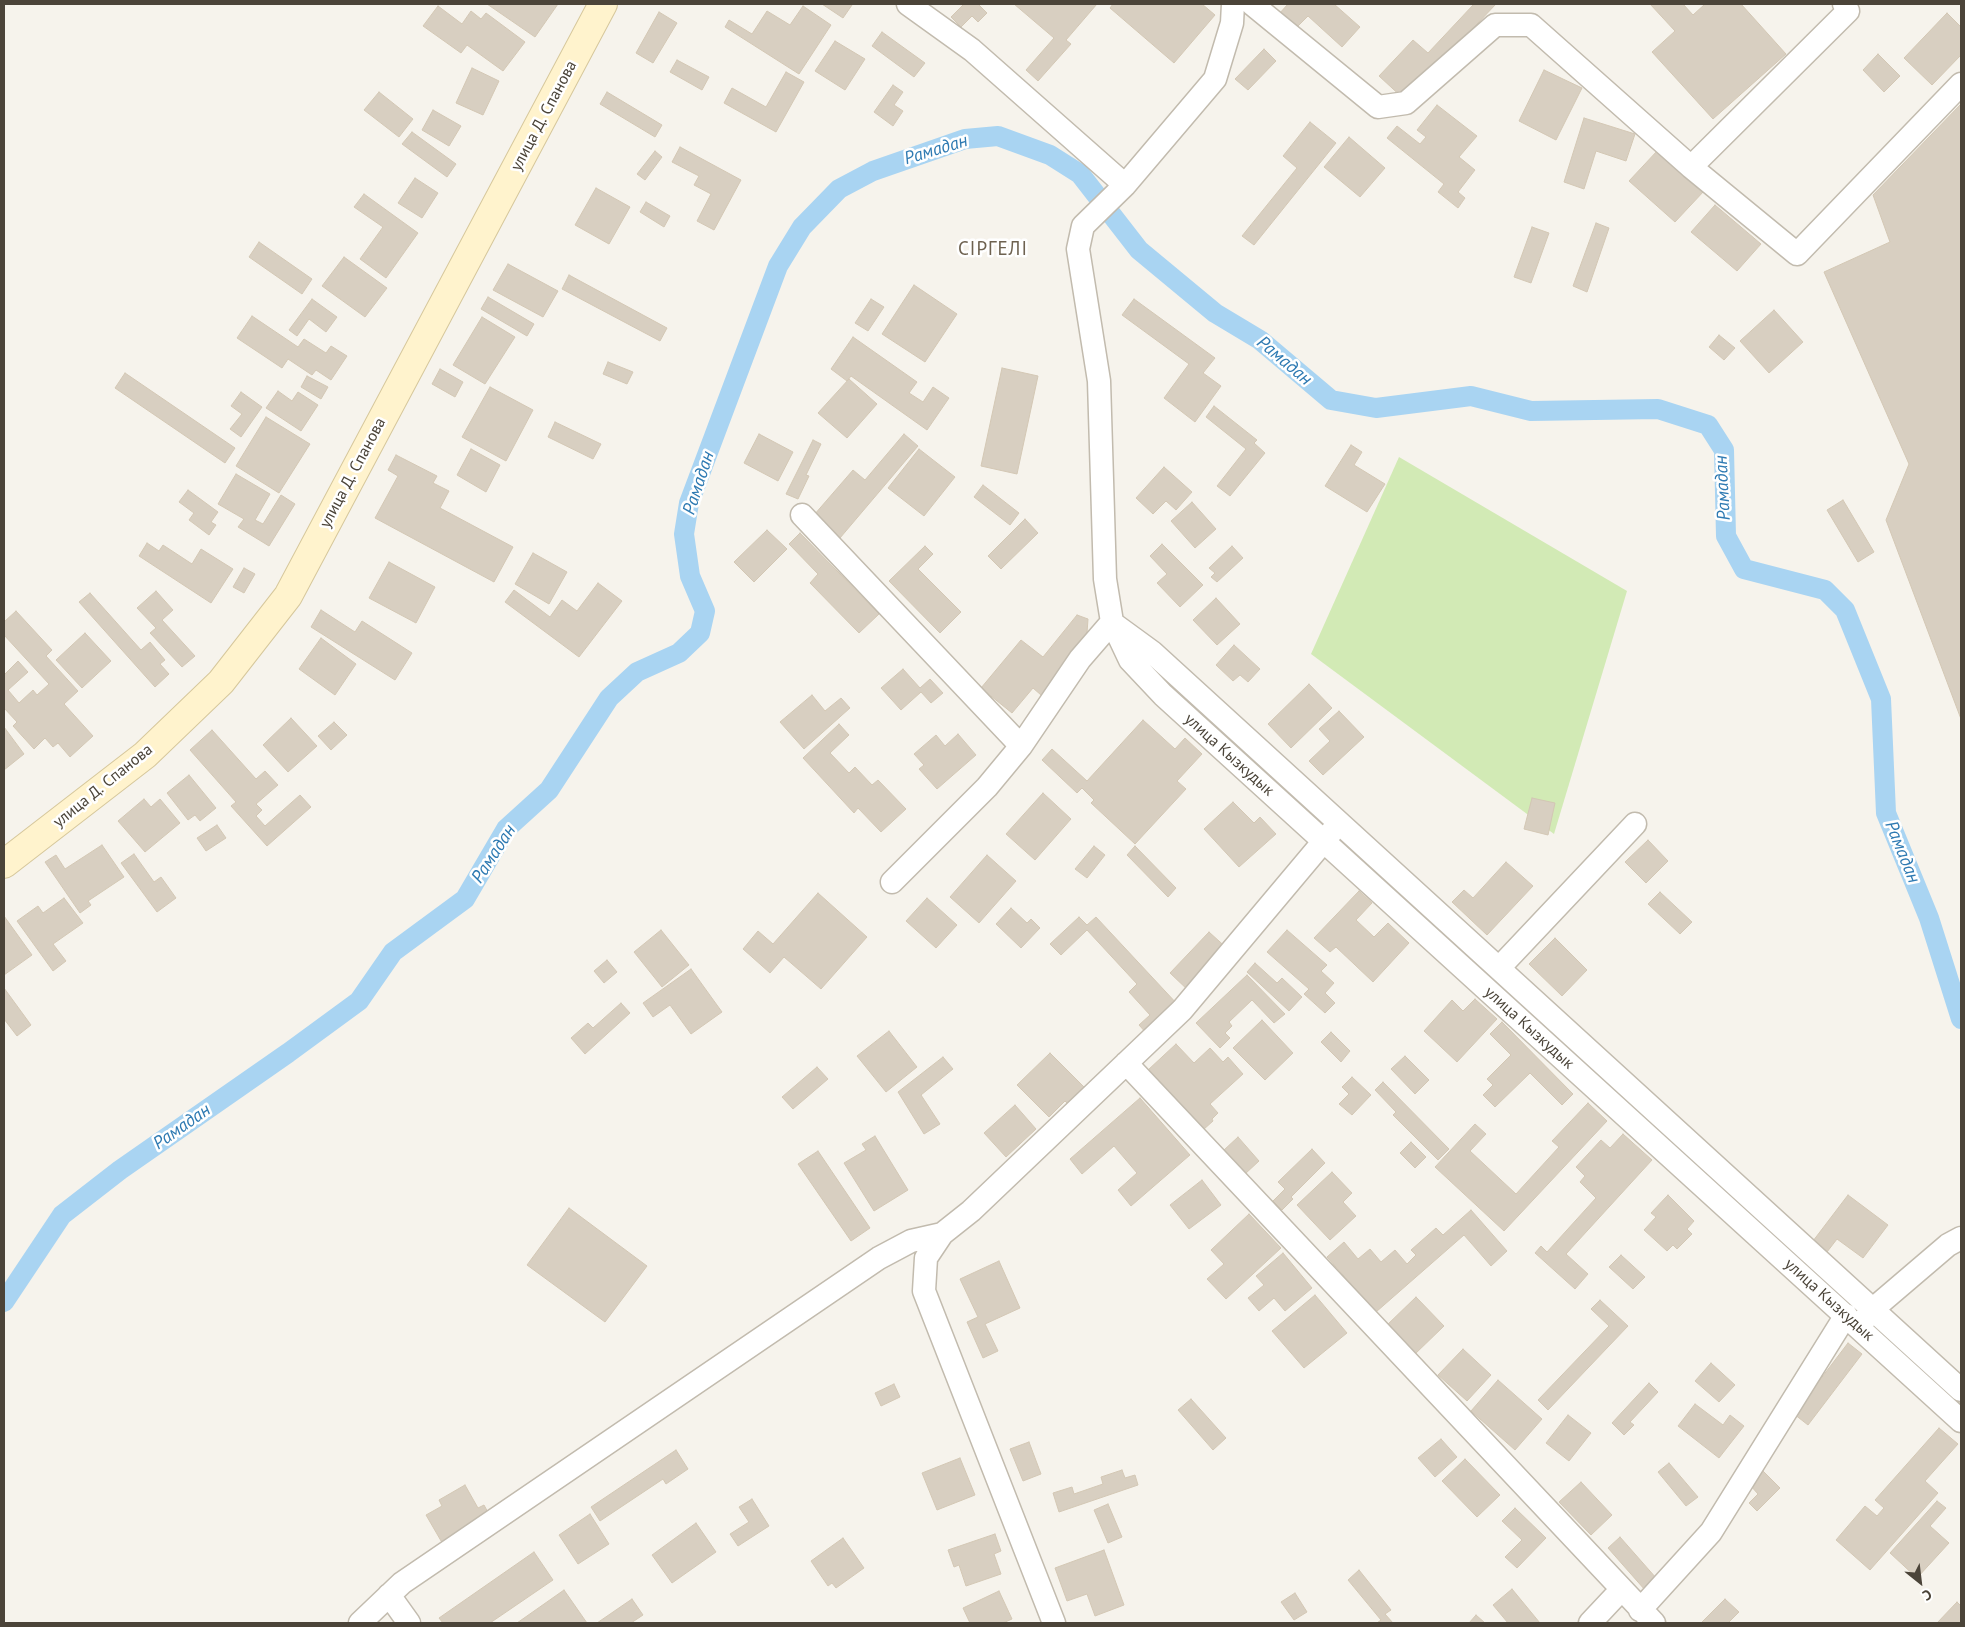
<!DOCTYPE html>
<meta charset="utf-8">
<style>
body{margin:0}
#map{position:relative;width:1965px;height:1627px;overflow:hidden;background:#f6f3ec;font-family:"PT Sans",sans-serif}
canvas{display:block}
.frame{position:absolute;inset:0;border:5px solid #4b4439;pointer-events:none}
.north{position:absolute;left:1895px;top:1557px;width:50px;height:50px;-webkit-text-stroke:4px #fff;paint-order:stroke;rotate:151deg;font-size:14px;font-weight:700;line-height:20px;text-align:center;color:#4b4439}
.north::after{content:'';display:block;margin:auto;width:18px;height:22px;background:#4b4439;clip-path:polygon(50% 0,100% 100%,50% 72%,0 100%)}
</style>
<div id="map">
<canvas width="1965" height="1627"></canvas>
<div class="frame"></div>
<div class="north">С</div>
</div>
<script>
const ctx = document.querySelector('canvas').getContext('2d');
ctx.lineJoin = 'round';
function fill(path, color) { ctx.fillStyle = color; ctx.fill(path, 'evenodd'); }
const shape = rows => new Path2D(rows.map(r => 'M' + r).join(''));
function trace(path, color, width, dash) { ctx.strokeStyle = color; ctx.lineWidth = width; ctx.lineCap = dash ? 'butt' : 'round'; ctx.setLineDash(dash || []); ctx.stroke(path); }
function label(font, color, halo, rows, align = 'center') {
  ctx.font = font + ' "PT Sans",sans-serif'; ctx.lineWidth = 5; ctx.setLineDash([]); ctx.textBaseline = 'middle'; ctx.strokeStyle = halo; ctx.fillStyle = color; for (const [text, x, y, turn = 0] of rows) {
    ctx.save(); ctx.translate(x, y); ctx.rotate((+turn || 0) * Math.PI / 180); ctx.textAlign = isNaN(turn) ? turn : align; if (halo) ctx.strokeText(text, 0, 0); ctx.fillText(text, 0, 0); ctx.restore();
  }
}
const green = shape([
 [1399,457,1627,591,1554,834,1311,654]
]);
const canal = shape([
 [4,1302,62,1215,120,1170,288,1053,359,1001,393,952,465,899,506,829,549,790,609,698,637,672,679,653,700,633,705,611,690,576,684,534,689,503,778,266,802,227,839,189,873,171,965,139,998,136,1050,155,1080,174,1139,250,1215,313,1260,340,1331,400,1376,408,1471,396,1531,411,1658,409,1708,425,1724,450,1726,536,1744,569,1825,590,1845,610,1881,699,1886,813,1929,918,1961,1019]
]);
const building = shape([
 [487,4,558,4,535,37,487,4],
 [822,4,850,4,852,5,843,18,822,4],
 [964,4,978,4,987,13,978,22,972,16,961,27,951,17,964,4],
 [1014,4,1097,4,1066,40,1071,44,1038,81,1026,70,1054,38,1014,4],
 [1113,4,1202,4,1215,15,1174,63,1110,8,1113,4],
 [1288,4,1334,4,1360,27,1342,47,1308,16,1295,29,1279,14,1288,4],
 [1474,4,1496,4,1405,100,1379,76,1413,40,1428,53,1474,4],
 [1650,4,1683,4,1693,15,1705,4,1741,4,1786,54,1713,119,1652,52,1675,31,1650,4],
 [438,6,462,24,471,11,481,19,486,13,525,42,503,71,467,45,461,53,423,26,438,6],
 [803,6,831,25,799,74,725,27,729,20,752,34,767,11,790,25,803,6],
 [659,12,677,23,653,63,636,53,659,12],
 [1947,13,1961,27,1961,55,1932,85,1904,58,1947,13],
 [882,32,925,63,914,77,872,46,882,32],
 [835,41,865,59,845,90,815,71,835,41],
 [1264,49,1276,61,1248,90,1235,79,1264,49],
 [1878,54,1900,76,1884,92,1863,70,1878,54],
 [677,60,709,77,702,90,670,72,677,60],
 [472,68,499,81,483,115,456,103,472,68],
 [1544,70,1582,88,1556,140,1519,121,1544,70],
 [786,72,804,82,776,132,724,103,732,88,766,107,786,72],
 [893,85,903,92,894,105,903,111,893,126,874,112,893,85],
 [379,92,413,119,399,137,364,110,379,92],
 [607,92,662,125,655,137,600,104,607,92],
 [1961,104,1961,719,1886,520,1909,464,1824,272,1890,242,1873,195,1961,104],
 [1437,105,1477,136,1459,157,1475,170,1458,192,1465,198,1458,208,1438,192,1444,184,1387,138,1397,126,1420,144,1426,137,1417,130,1437,105],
 [433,110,461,126,449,146,422,130,433,110],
 [1584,118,1635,134,1626,161,1596,151,1584,189,1564,182,1584,118],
 [1310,122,1336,143,1254,245,1242,236,1297,168,1283,156,1310,122],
 [412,132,456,164,447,177,402,144,412,132],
 [1349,137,1385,168,1360,197,1324,167,1349,137],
 [680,147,741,180,714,230,697,221,711,194,694,185,699,176,672,162,680,147],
 [1658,150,1704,191,1675,222,1629,181,1658,150],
 [655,151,662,157,645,180,637,174,655,151],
 [415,178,438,193,422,218,398,203,415,178],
 [596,188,630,207,609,244,575,225,596,188],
 [364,194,418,233,386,278,360,259,383,227,354,207,364,194],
 [646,202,670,216,664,227,640,212,646,202],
 [1715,205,1761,244,1737,271,1691,232,1715,205],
 [1596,223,1609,228,1587,292,1573,286,1596,223],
 [1532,227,1549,233,1531,283,1514,277,1532,227],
 [259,242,312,279,302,294,249,257,259,242],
 [344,257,387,288,365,317,322,286,344,257],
 [508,264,558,291,543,317,493,290,508,264],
 [569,275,667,328,660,341,562,289,569,275],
 [914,285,957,314,925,362,882,334,914,285],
 [488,297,534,324,527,336,481,309,488,297],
 [312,299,337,317,326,332,309,319,297,336,289,330,312,299],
 [871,299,884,307,868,331,855,323,871,299],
 [1134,299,1215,358,1203,373,1221,386,1195,422,1164,398,1189,364,1122,315,1134,299],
 [1774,310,1803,342,1769,373,1740,341,1774,310],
 [252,316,298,347,304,339,326,353,331,346,347,356,331,380,316,370,312,375,288,359,282,368,237,338,252,316],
 [482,317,515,337,485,384,453,365,482,317],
 [1719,335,1735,348,1724,360,1709,347,1719,335],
 [853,337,917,382,909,393,923,402,933,387,949,398,927,430,851,376,847,381,831,369,853,337],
 [608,362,633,372,627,384,603,374,608,362],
 [1002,368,1038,376,1017,474,981,466,1002,368],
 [440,369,463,382,455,397,432,384,440,369],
 [125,373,235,448,225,463,115,388,125,373],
 [307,376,328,387,321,399,301,387,307,376],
 [849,379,877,404,847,438,818,413,849,379],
 [490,387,533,410,506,461,462,437,490,387],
 [278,391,292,401,298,392,318,405,301,431,266,408,278,391],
 [241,392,262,407,241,437,230,429,242,414,231,406,241,392],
 [1214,406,1257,440,1254,443,1265,453,1230,496,1217,486,1246,449,1206,417,1214,406],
 [266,417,310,444,279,493,236,466,266,417],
 [555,422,601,444,593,459,548,437,555,422],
 [759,434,793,452,778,481,744,463,759,434],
 [904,434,918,446,840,538,814,515,853,470,865,480,904,434],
 [813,440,821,444,806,475,809,476,798,499,786,494,813,440],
 [1351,445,1362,452,1354,465,1385,484,1367,512,1325,486,1351,445],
 [471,449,500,465,486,492,457,475,471,449],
 [919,449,955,477,924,516,888,488,919,449],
 [396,455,437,476,433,483,449,491,440,508,513,547,494,582,375,518,398,476,388,470,396,455],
 [1164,467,1192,492,1176,510,1166,501,1153,514,1136,498,1164,467],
 [236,474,270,494,255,520,263,524,281,495,295,504,269,546,238,527,244,519,218,504,236,474],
 [983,485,1019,513,1010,525,974,497,983,485],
 [188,490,218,512,211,522,216,525,209,535,189,520,194,513,179,502,188,490],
 [1843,500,1874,552,1858,562,1827,510,1843,500],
 [1192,502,1216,529,1195,548,1171,521,1192,502],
 [1025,519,1038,533,1001,569,988,556,1025,519],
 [767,530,787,549,754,582,734,562,767,530],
 [800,533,879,614,859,633,810,583,818,574,789,544,800,533],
 [147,543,159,551,163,545,192,564,201,549,233,569,211,603,139,556,147,543],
 [1162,544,1203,585,1180,607,1157,583,1167,574,1150,556,1162,544],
 [925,546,933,554,918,569,961,612,940,633,889,581,925,546],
 [1232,546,1243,558,1217,582,1211,577,1215,573,1209,568,1232,546],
 [533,553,567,572,549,604,515,584,533,553],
 [389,562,435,587,416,623,369,598,389,562],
 [244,568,255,574,244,593,233,587,244,568],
 [598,583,622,601,579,657,505,602,514,590,550,617,562,600,577,611,598,583],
 [156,591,173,610,162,620,195,656,182,667,150,633,156,628,137,608,156,591],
 [90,593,141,650,150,642,165,660,160,664,169,674,155,687,79,602,90,593],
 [1216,598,1240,624,1217,645,1193,620,1216,598],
 [321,610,355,632,362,621,412,653,395,680,311,627,321,610],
 [16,611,52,650,46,656,78,691,64,704,93,736,70,757,58,743,53,747,45,738,34,749,13,726,17,722,4,708,4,675,18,661,28,672,8,690,19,703,33,690,37,695,49,684,4,635,4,622,16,611],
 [1077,615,1088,619,1087,633,1041,695,1033,688,1012,713,981,688,1021,640,1043,657,1077,615],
 [85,633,111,661,82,688,56,660,85,633],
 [321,638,356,664,335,695,299,669,321,638],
 [1234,645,1260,669,1248,682,1240,675,1233,681,1216,665,1234,645],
 [903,669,920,688,930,679,943,693,931,703,921,692,901,710,881,688,903,669],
 [1309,684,1332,708,1291,748,1268,724,1309,684],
 [812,695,825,711,841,698,850,708,804,749,780,722,812,695],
 [1339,711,1364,737,1323,775,1309,761,1330,741,1319,729,1339,711],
 [291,718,317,746,288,772,263,745,291,718],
 [1143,720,1175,749,1185,738,1202,754,1177,781,1186,789,1135,844,1091,803,1094,800,1082,788,1077,793,1042,760,1052,749,1087,781,1143,720],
 [334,722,347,735,331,750,318,736,334,722],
 [839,724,849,735,830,753,849,773,855,767,872,785,878,780,906,809,881,832,858,808,854,813,803,758,839,724],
 [4,727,24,754,4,770,4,727],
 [212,730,256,779,265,771,278,785,256,804,262,810,256,816,265,826,300,795,311,807,267,846,231,806,236,802,190,750,212,730],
 [958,734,976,755,937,789,919,769,924,765,914,754,936,735,945,746,958,734],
 [189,775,216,808,200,821,195,815,188,820,167,793,189,775],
 [1043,793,1071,819,1035,860,1006,834,1043,793],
 [1532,798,1555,803,1548,835,1524,829,1532,798],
 [144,799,151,807,160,799,180,823,145,852,118,821,144,799],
 [1233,802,1254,823,1260,817,1276,834,1239,867,1204,829,1233,802],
 [217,825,226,838,206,851,197,838,217,825],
 [1648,840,1668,861,1646,883,1625,862,1648,840],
 [102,845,124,877,88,901,91,905,80,913,45,862,56,855,65,869,102,845],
 [1094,846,1105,855,1087,878,1075,869,1094,846],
 [1135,846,1176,888,1168,897,1127,855,1135,846],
 [134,854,154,882,161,877,176,898,157,912,121,863,134,854],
 [987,855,1016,881,979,923,950,897,987,855],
 [1506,862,1533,886,1487,935,1452,902,1464,890,1473,898,1506,862],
 [1359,891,1372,903,1356,920,1374,937,1388,923,1409,943,1373,982,1336,947,1330,952,1314,938,1359,891],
 [1660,892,1692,922,1680,934,1648,904,1660,892],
 [818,893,867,937,821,989,784,957,770,973,743,949,758,931,773,944,818,893],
 [64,898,83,923,53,944,66,961,53,971,17,921,38,906,43,913,64,898],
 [927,898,957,925,936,948,906,921,927,898],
 [1011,908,1027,923,1031,919,1040,928,1021,948,996,924,1011,908],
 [4,916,32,955,4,975,4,916],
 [1079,917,1087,925,1096,917,1179,1006,1148,1035,1139,1025,1150,1015,1129,992,1137,984,1087,930,1061,955,1050,944,1079,917],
 [661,930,689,965,662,987,634,952,661,930],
 [1287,930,1327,965,1321,971,1334,983,1325,993,1335,1003,1325,1013,1304,994,1309,989,1267,952,1287,930],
 [1209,932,1230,951,1190,992,1170,973,1209,932],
 [1555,938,1587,970,1562,996,1529,964,1555,938],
 [607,960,617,972,604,983,594,971,607,960],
 [1255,963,1277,983,1282,978,1302,997,1289,1011,1247,972,1255,963],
 [691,969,722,1012,691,1034,670,1005,653,1017,643,1003,691,969],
 [1247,975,1285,1014,1274,1023,1252,1000,1229,1022,1232,1026,1225,1033,1230,1038,1220,1048,1196,1023,1247,975],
 [4,988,31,1025,17,1036,4,1019,4,988],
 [1475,999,1497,1019,1457,1062,1424,1031,1452,1000,1463,1011,1475,999],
 [621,1003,630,1013,585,1054,571,1038,588,1023,593,1028,621,1003],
 [1262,1020,1293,1053,1265,1080,1233,1048,1262,1020],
 [1502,1022,1573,1094,1562,1105,1530,1073,1495,1107,1483,1095,1493,1085,1487,1079,1511,1055,1490,1034,1502,1022],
 [889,1031,917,1067,886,1092,857,1056,889,1031],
 [1331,1032,1350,1051,1341,1062,1321,1042,1331,1032],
 [1176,1044,1194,1063,1210,1048,1223,1062,1228,1057,1243,1074,1210,1104,1218,1113,1212,1119,1213,1121,1203,1130,1148,1070,1176,1044],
 [1050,1053,1089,1092,1072,1108,1065,1101,1049,1117,1017,1085,1050,1053],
 [1405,1056,1429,1080,1415,1094,1391,1069,1405,1056],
 [943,1057,953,1069,921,1095,940,1124,924,1134,898,1092,943,1057],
 [817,1067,828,1079,793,1109,782,1097,817,1067],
 [1352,1077,1371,1095,1352,1115,1339,1104,1349,1094,1342,1087,1352,1077],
 [1383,1082,1449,1149,1438,1160,1393,1115,1396,1112,1375,1090,1383,1082],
 [1140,1098,1190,1155,1131,1206,1118,1190,1137,1173,1114,1146,1082,1174,1070,1159,1140,1098],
 [1588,1103,1607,1121,1504,1231,1435,1167,1475,1124,1486,1134,1470,1151,1516,1194,1559,1147,1552,1141,1588,1103],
 [1015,1105,1036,1129,1006,1157,984,1133,1015,1105],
 [1623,1134,1652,1160,1566,1254,1588,1274,1575,1289,1535,1253,1541,1246,1547,1252,1596,1198,1580,1182,1585,1176,1576,1167,1601,1140,1610,1148,1623,1134],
 [875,1136,908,1190,874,1211,844,1163,866,1150,862,1144,875,1136],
 [1238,1137,1259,1161,1245,1174,1224,1150,1238,1137],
 [1411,1142,1426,1157,1415,1168,1400,1153,1411,1142],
 [1312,1149,1325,1163,1291,1197,1293,1199,1282,1210,1273,1201,1285,1189,1278,1182,1312,1149],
 [818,1151,870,1228,851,1241,798,1164,818,1151],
 [1332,1172,1352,1193,1343,1202,1356,1216,1330,1240,1297,1205,1332,1172],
 [1202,1180,1221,1205,1189,1229,1170,1205,1202,1180],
 [1668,1195,1694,1221,1687,1229,1692,1234,1677,1249,1673,1245,1667,1251,1644,1230,1656,1217,1651,1213,1668,1195],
 [1848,1195,1888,1225,1863,1258,1837,1239,1827,1252,1813,1241,1848,1195],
 [569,1208,647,1266,605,1322,527,1265,569,1208],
 [1471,1210,1507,1251,1491,1266,1464,1235,1376,1312,1327,1257,1344,1242,1358,1259,1370,1249,1381,1262,1395,1250,1407,1264,1416,1255,1411,1250,1436,1228,1443,1235,1471,1210],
 [1249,1214,1281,1248,1226,1299,1207,1279,1224,1264,1211,1250,1249,1214],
 [1283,1253,1312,1288,1285,1311,1274,1298,1259,1311,1248,1298,1264,1285,1256,1276,1283,1253],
 [1621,1255,1645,1277,1633,1289,1609,1267,1621,1255],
 [999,1261,1020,1308,985,1324,998,1351,983,1358,967,1322,978,1317,960,1279,999,1261],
 [1315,1295,1347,1333,1304,1368,1272,1331,1315,1295],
 [1416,1297,1444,1326,1414,1355,1386,1326,1416,1297],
 [1600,1300,1628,1326,1548,1410,1538,1400,1609,1326,1591,1309,1600,1300],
 [1848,1343,1862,1354,1808,1425,1794,1414,1848,1343],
 [1463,1349,1491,1375,1467,1401,1438,1375,1463,1349],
 [1711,1363,1735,1385,1719,1402,1695,1381,1711,1363],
 [1498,1380,1542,1419,1515,1450,1471,1411,1498,1380],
 [1649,1383,1658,1392,1630,1422,1634,1425,1624,1435,1612,1423,1649,1383],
 [894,1384,900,1397,881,1406,875,1393,894,1384],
 [1191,1399,1226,1438,1213,1450,1178,1410,1191,1399],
 [1695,1404,1723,1425,1730,1415,1744,1426,1719,1458,1678,1426,1695,1404],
 [1568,1415,1591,1433,1569,1461,1546,1443,1568,1415],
 [1939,1428,1958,1444,1925,1481,1938,1493,1870,1570,1836,1540,1865,1506,1877,1516,1884,1508,1875,1500,1939,1428],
 [1441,1439,1457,1457,1435,1477,1418,1458,1441,1439],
 [1029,1442,1041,1474,1023,1481,1010,1449,1029,1442],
 [676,1450,688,1469,666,1484,663,1479,600,1521,591,1507,676,1450],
 [960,1458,975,1495,937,1510,922,1473,960,1458],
 [1465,1459,1500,1495,1477,1517,1442,1481,1465,1459],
 [1669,1463,1698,1497,1686,1506,1658,1472,1669,1463],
 [1122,1470,1125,1478,1135,1475,1138,1485,1059,1512,1053,1493,1072,1487,1074,1494,1103,1484,1101,1477,1122,1470],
 [1763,1471,1780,1488,1757,1511,1749,1503,1758,1494,1750,1485,1763,1471],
 [1581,1482,1612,1515,1591,1535,1559,1502,1581,1482],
 [465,1485,478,1508,484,1505,491,1518,444,1546,426,1515,442,1506,439,1500,465,1485],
 [752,1499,769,1526,738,1546,730,1534,749,1522,739,1507,752,1499],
 [1937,1501,1946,1508,1930,1526,1949,1543,1917,1578,1890,1553,1937,1501],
 [1108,1504,1122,1537,1108,1543,1094,1510,1108,1504],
 [1515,1508,1546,1538,1517,1568,1505,1557,1522,1540,1502,1521,1515,1508],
 [590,1514,609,1544,578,1564,559,1535,590,1514],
 [696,1523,716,1552,672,1583,652,1555,696,1523],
 [995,1534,1001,1551,994,1554,1001,1574,966,1586,959,1565,954,1567,948,1550,995,1534],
 [1620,1537,1657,1579,1645,1590,1608,1548,1620,1537],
 [843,1538,864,1568,836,1588,832,1583,828,1586,811,1561,843,1538],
 [1104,1550,1124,1605,1095,1616,1087,1594,1067,1601,1055,1568,1104,1550],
 [534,1552,553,1580,490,1623,443,1623,439,1618,534,1552],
 [1359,1570,1391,1610,1385,1614,1393,1623,1377,1623,1381,1620,1348,1580,1359,1570],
 [1512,1589,1540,1623,1508,1623,1493,1605,1512,1589],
 [564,1590,587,1623,517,1623,564,1590],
 [999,1591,1012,1619,1003,1623,970,1623,963,1608,999,1591],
 [1295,1593,1307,1612,1294,1620,1281,1602,1295,1593],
 [632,1599,643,1615,631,1623,597,1623,632,1599],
 [1725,1599,1739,1612,1728,1623,1701,1623,1725,1599],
 [1957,1602,1961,1606,1961,1623,1937,1623,1957,1602],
 [1476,1615,1485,1623,1469,1623,1476,1615]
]);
const street = shape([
 [908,4,972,50,1125,185],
 [1233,4,1232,23,1215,79,1125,185,1083,226,1078,249,1099,381,1105,579,1112,622,1130,660,1163,695,1961,1421],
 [1252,4,1378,107,1406,103,1495,25,1531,25,1691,167,1797,254,1961,84],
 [1691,167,1848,11,1844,4],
 [802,515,1021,746],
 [1115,625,1152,652,1961,1390],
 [892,882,987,787,1021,746,1080,659,1112,622],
 [1499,968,1635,824],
 [1126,1063,1654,1623],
 [1864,1320,1873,1309,1948,1245,1961,1238],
 [389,1595,409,1623],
 [1640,1610,1711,1532,1846,1315],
 [360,1623,402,1583,879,1258,911,1241,942,1234],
 [1054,1623,924,1291,926,1258,942,1234,971,1211,1182,1010,1334,829],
 [1590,1623,1621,1590]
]);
const secondary = shape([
 [4,864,145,755,221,682,288,596,603,4]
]);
const streetNames = [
 ["улица Д. Спанова",544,116,-62],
 ["улица Д. Спанова",353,473,-62],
 ["улица Кызкудык",1229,755,42],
 ["улица Д. Спанова",103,786,-39],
 ["улица Кызкудык",1529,1028,42],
 ["улица Кызкудык",1829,1300,42]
];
const waterNames = [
 ["Рамадан",936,150,-17],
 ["Рамадан",1284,361,40],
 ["Рамадан",699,483,-72],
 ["Рамадан",1723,488,-93],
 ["Рамадан",1902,852,68],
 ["Рамадан",494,854,-57],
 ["Рамадан",182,1127,-35]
];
const quarterNames = [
 ["СІРГЕЛІ",993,250]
];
fill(green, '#d2eab5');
trace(canal, '#a9d4f2', 20);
fill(building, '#d8cfc1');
trace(building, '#d3c7b4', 1);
trace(street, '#c2bbae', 25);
trace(secondary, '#d6c79b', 30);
trace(street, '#fff', 22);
trace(secondary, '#fff3cd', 28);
label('16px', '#4b4439', '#fff', streetNames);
label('italic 18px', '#2e7ab2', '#fff', waterNames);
ctx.letterSpacing = '1px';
label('19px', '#6e6250', '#fff', quarterNames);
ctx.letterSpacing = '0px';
</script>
